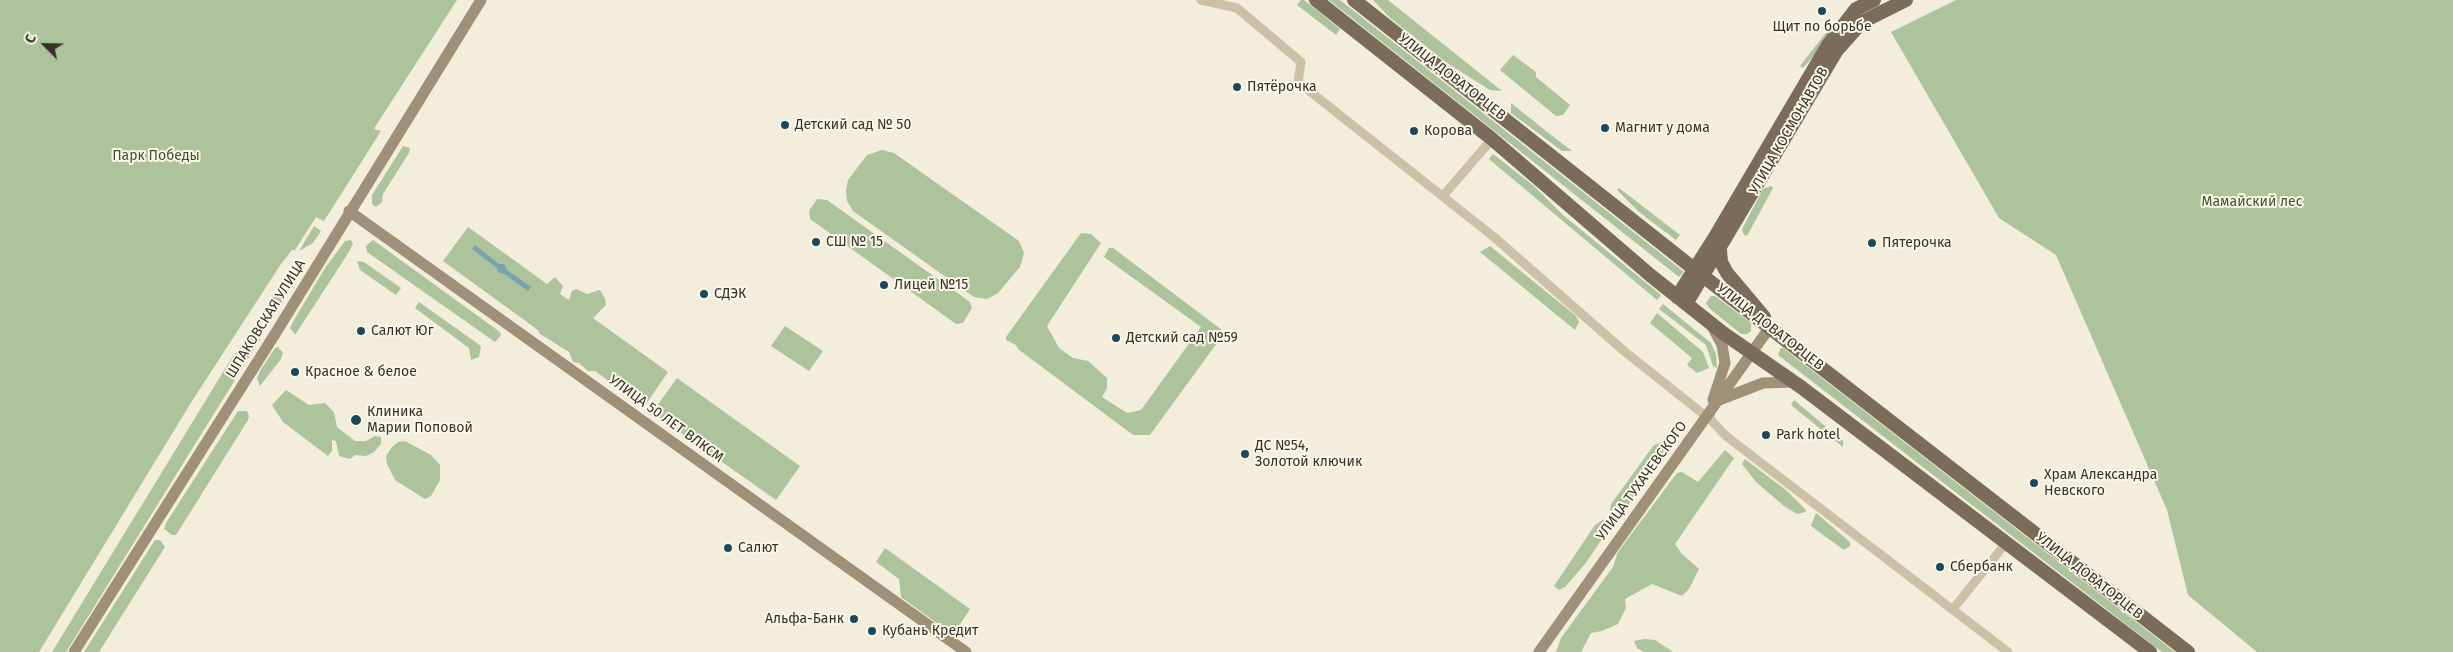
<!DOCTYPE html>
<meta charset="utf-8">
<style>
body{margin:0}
#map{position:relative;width:2453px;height:652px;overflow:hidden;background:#f3eddc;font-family:"Fira Sans",sans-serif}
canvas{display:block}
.north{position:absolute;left:20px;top:20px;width:50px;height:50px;-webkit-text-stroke:4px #faf6e8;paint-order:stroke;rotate:293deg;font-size:14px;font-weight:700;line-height:20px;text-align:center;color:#383128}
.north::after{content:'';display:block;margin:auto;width:18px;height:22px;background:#383128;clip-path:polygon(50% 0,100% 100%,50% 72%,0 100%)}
</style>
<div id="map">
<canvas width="2453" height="652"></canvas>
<div class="north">С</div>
</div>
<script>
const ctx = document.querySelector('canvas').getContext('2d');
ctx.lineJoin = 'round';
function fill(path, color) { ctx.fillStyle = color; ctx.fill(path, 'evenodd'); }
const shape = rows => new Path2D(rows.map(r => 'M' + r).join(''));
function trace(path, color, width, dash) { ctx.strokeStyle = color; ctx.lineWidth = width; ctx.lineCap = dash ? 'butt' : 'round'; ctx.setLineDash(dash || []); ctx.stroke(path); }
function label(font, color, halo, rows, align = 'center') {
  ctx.font = font + ' "Fira Sans",sans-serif'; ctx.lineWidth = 4; ctx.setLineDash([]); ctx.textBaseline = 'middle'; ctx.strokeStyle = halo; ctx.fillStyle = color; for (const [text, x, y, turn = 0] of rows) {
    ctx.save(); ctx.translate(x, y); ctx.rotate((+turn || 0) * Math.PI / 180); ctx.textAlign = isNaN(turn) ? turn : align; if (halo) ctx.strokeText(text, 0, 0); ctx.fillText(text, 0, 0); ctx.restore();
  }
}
const green = shape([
 [0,0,457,0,375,127,374,129,381,131,324,221,316,217,295,250,292,250,281,264,192,401,39,652,0,652],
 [1301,0,1304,0,1340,29,1336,35,1297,5],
 [1329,0,1340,0,1684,272,1679,277],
 [1373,0,1388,0,1502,91,1490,90,1447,63,1389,17],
 [1956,0,2453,0,2453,652,2257,652,2188,595,2167,510,2056,255,1999,218,1891,32],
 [1832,25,1835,28,1819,50,1803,68,1800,66],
 [1513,55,1536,72,1536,77,1570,105,1563,115,1556,116,1500,70],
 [1511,103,1551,135,1572,151,1562,151,1511,113],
 [403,146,410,148,409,153,383,194,382,202,376,207,372,204,372,195],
 [882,150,894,153,1019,241,1024,253,1020,267,998,293,987,299,974,297,853,211,847,201,846,191,848,180,867,155],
 [1493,154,1534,186,1563,215,1661,295,1657,300,1489,159],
 [1771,186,1773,188,1747,236,1744,235,1742,229,1763,189],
 [1619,188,1680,235,1676,240,1639,212,1617,190],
 [817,199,827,200,970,302,972,308,963,323,956,324,810,219,809,211],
 [314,226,321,231,313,243,299,251],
 [468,227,547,284,555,277,563,286,560,294,569,300,572,291,576,289,587,294,600,290,605,299,606,305,593,318,668,372,646,404,642,405,626,396,625,393,595,371,588,371,579,363,573,362,569,352,540,334,538,330,443,261],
 [1081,233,1091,234,1101,243,1047,326,1059,348,1073,358,1088,361,1107,378,1107,388,1102,397,1127,413,1141,410,1201,327,1104,257,1109,248,1113,248,1222,330,1222,336,1150,435,1133,435,1018,349,1016,345,1006,340,1006,337],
 [351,240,353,244,347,255,295,335,290,328,294,320,325,268,345,241],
 [373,240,500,332,501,335,495,342,367,252,366,246],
 [1490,246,1576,316,1579,322,1575,330,1480,252],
 [357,261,364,262,401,288,396,295,360,270],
 [275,294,283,297,282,302,269,322,261,320,268,304],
 [1711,296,1715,296,1751,323,1751,331,1747,334,1741,334,1709,308,1706,303],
 [419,302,481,346,479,357,471,360,469,348,415,308],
 [1663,304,1711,343,1716,354,1717,368,1713,366,1706,345,1659,309],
 [1657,313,1703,352,1709,368,1697,373,1687,365,1692,358,1650,323],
 [785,326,823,351,809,371,771,346],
 [252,332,258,334,261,338,66,652,52,652,231,359],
 [278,347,283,353,281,359,260,386,257,378,260,371,275,348],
 [1781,348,1783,348,2175,652,2162,652,1778,355],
 [677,378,800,466,776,500,654,414,654,410],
 [286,390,309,405,325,403,334,412,337,427,355,441,366,441,375,436,381,437,381,444,374,452,366,456,355,455,350,459,339,456,336,441,332,440,332,451,328,456,283,422,272,405],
 [1794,400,1843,441,1843,447,1791,405],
 [238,411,247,411,249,416,248,420,176,535,172,535,164,529,166,523],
 [405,441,431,455,440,465,440,480,431,496,425,499,395,480,387,464,386,456,392,447,398,442],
 [1662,442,1666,448,1624,511,1610,511,1611,504,1654,445],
 [1725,450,1734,458,1675,544,1681,553,1699,569,1689,589,1682,596,1652,584,1625,599,1626,608,1618,624,1602,631,1591,633,1581,652,1556,652,1561,638,1613,567,1618,552,1677,473,1682,472,1698,482],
 [1745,459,1787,491,1806,510,1805,512,1797,514,1784,506,1756,482,1742,464],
 [1816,513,1850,542,1850,546,1844,550,1811,526],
 [1604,519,1611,526,1585,564,1565,587,1559,590,1554,586,1595,525],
 [155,540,160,540,165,547,99,652,84,652],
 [885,548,970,609,953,635,901,597,899,579,876,562],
 [1645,639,1655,640,1673,652,1644,652,1637,648,1634,641]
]);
const water = shape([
 [475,245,499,264,504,264,507,270,531,287,528,291,504,274,498,272,497,268,472,249]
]);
const street = shape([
 [1201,0,1237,8,1301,62,1298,82,1494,237,1624,351,1707,417],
 [1443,196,1492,139],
 [1711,410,1710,419,1726,436,2008,652],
 [1953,609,2006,543]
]);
const secondary = shape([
 [349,211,966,652],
 [1712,326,1722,345,1725,363,1713,400],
 [1719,400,1763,383,1794,382],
 [74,652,275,334,481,0],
 [1539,652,1770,327]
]);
const primary = shape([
 [1316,0,1492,139,1650,275,1723,333,1801,387,2150,652],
 [1354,0,1703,276,2188,652],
 [1720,250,1721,262,1727,273,1764,317],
 [1677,297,1715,237,1828,45,1856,9,1874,0],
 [1686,304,1837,50,1862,22,1906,0]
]);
const markers = [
 [1822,11,5,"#1c485b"],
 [1237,87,5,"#1c485b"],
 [785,125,5,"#1c485b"],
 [1605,128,5,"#1c485b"],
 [1414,131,5,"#1c485b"],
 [816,242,5,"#1c485b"],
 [1872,243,5,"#1c485b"],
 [884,285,5,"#1c485b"],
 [704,294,5,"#1c485b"],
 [361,331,5,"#1c485b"],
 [1116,338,5,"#1c485b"],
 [295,372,5,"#1c485b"],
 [356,420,6,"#1c485b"],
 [1766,435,5,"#1c485b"],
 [1245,454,5,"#1c485b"],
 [2034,483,5,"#1c485b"],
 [728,548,5,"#1c485b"],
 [1940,567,5,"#1c485b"],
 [854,619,5,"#1c485b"],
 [872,631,5,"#1c485b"]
];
const poiNames = [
 ["Щит по борьбе",1822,27,"center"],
 ["Пятёрочка",1247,87],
 ["Детский сад № 50",795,125],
 ["Магнит у дома",1615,128],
 ["Корова",1424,131],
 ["СШ № 15",826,242],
 ["Пятерочка",1882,243],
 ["Лицей №15",894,285],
 ["СДЭК",714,294],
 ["Салют Юг",371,331],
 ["Детский сад №59",1126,338],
 ["Красное & белое",305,372],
 ["Клиника",367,412],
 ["Марии Поповой",367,428],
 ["Park hotel",1776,435],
 ["ДС №54,",1255,446],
 ["Золотой ключик",1255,462],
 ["Храм Александра",2044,475],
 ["Невского",2044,491],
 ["Салют",738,548],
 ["Сбербанк",1950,567],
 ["Альфа-Банк",844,619,"right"],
 ["Кубань Кредит",882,631]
];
const streetNames = [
 ["УЛИЦА ДОВАТОРЦЕВ",1452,77,38],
 ["УЛИЦА КОСМОНАВТОВ",1789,131,-60],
 ["ШПАКОВСКАЯ УЛИЦА",266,319,-58],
 ["УЛИЦА ДОВАТОРЦЕВ",1770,327,38],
 ["УЛИЦА 50 ЛЕТ ВЛКСМ",666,419,36],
 ["УЛИЦА ТУХАЧЕВСКОГО",1642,481,-54],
 ["УЛИЦА ДОВАТОРЦЕВ",2089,576,38]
];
const parkNames = [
 ["Парк Победы",156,156],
 ["Мамайский лес",2252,202]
];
fill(green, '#acc39b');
fill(water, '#79a2b1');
trace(street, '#ccc0a7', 9);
trace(secondary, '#9f9078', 11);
trace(primary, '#7a6c58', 14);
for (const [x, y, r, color] of markers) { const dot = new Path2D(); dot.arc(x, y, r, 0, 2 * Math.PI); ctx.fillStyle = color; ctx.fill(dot); trace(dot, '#faf6e8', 2); }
label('14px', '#383128', '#faf6e8', poiNames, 'left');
label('14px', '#383128', '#faf6e8', streetNames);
label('14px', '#3c572b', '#faf6e8', parkNames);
</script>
